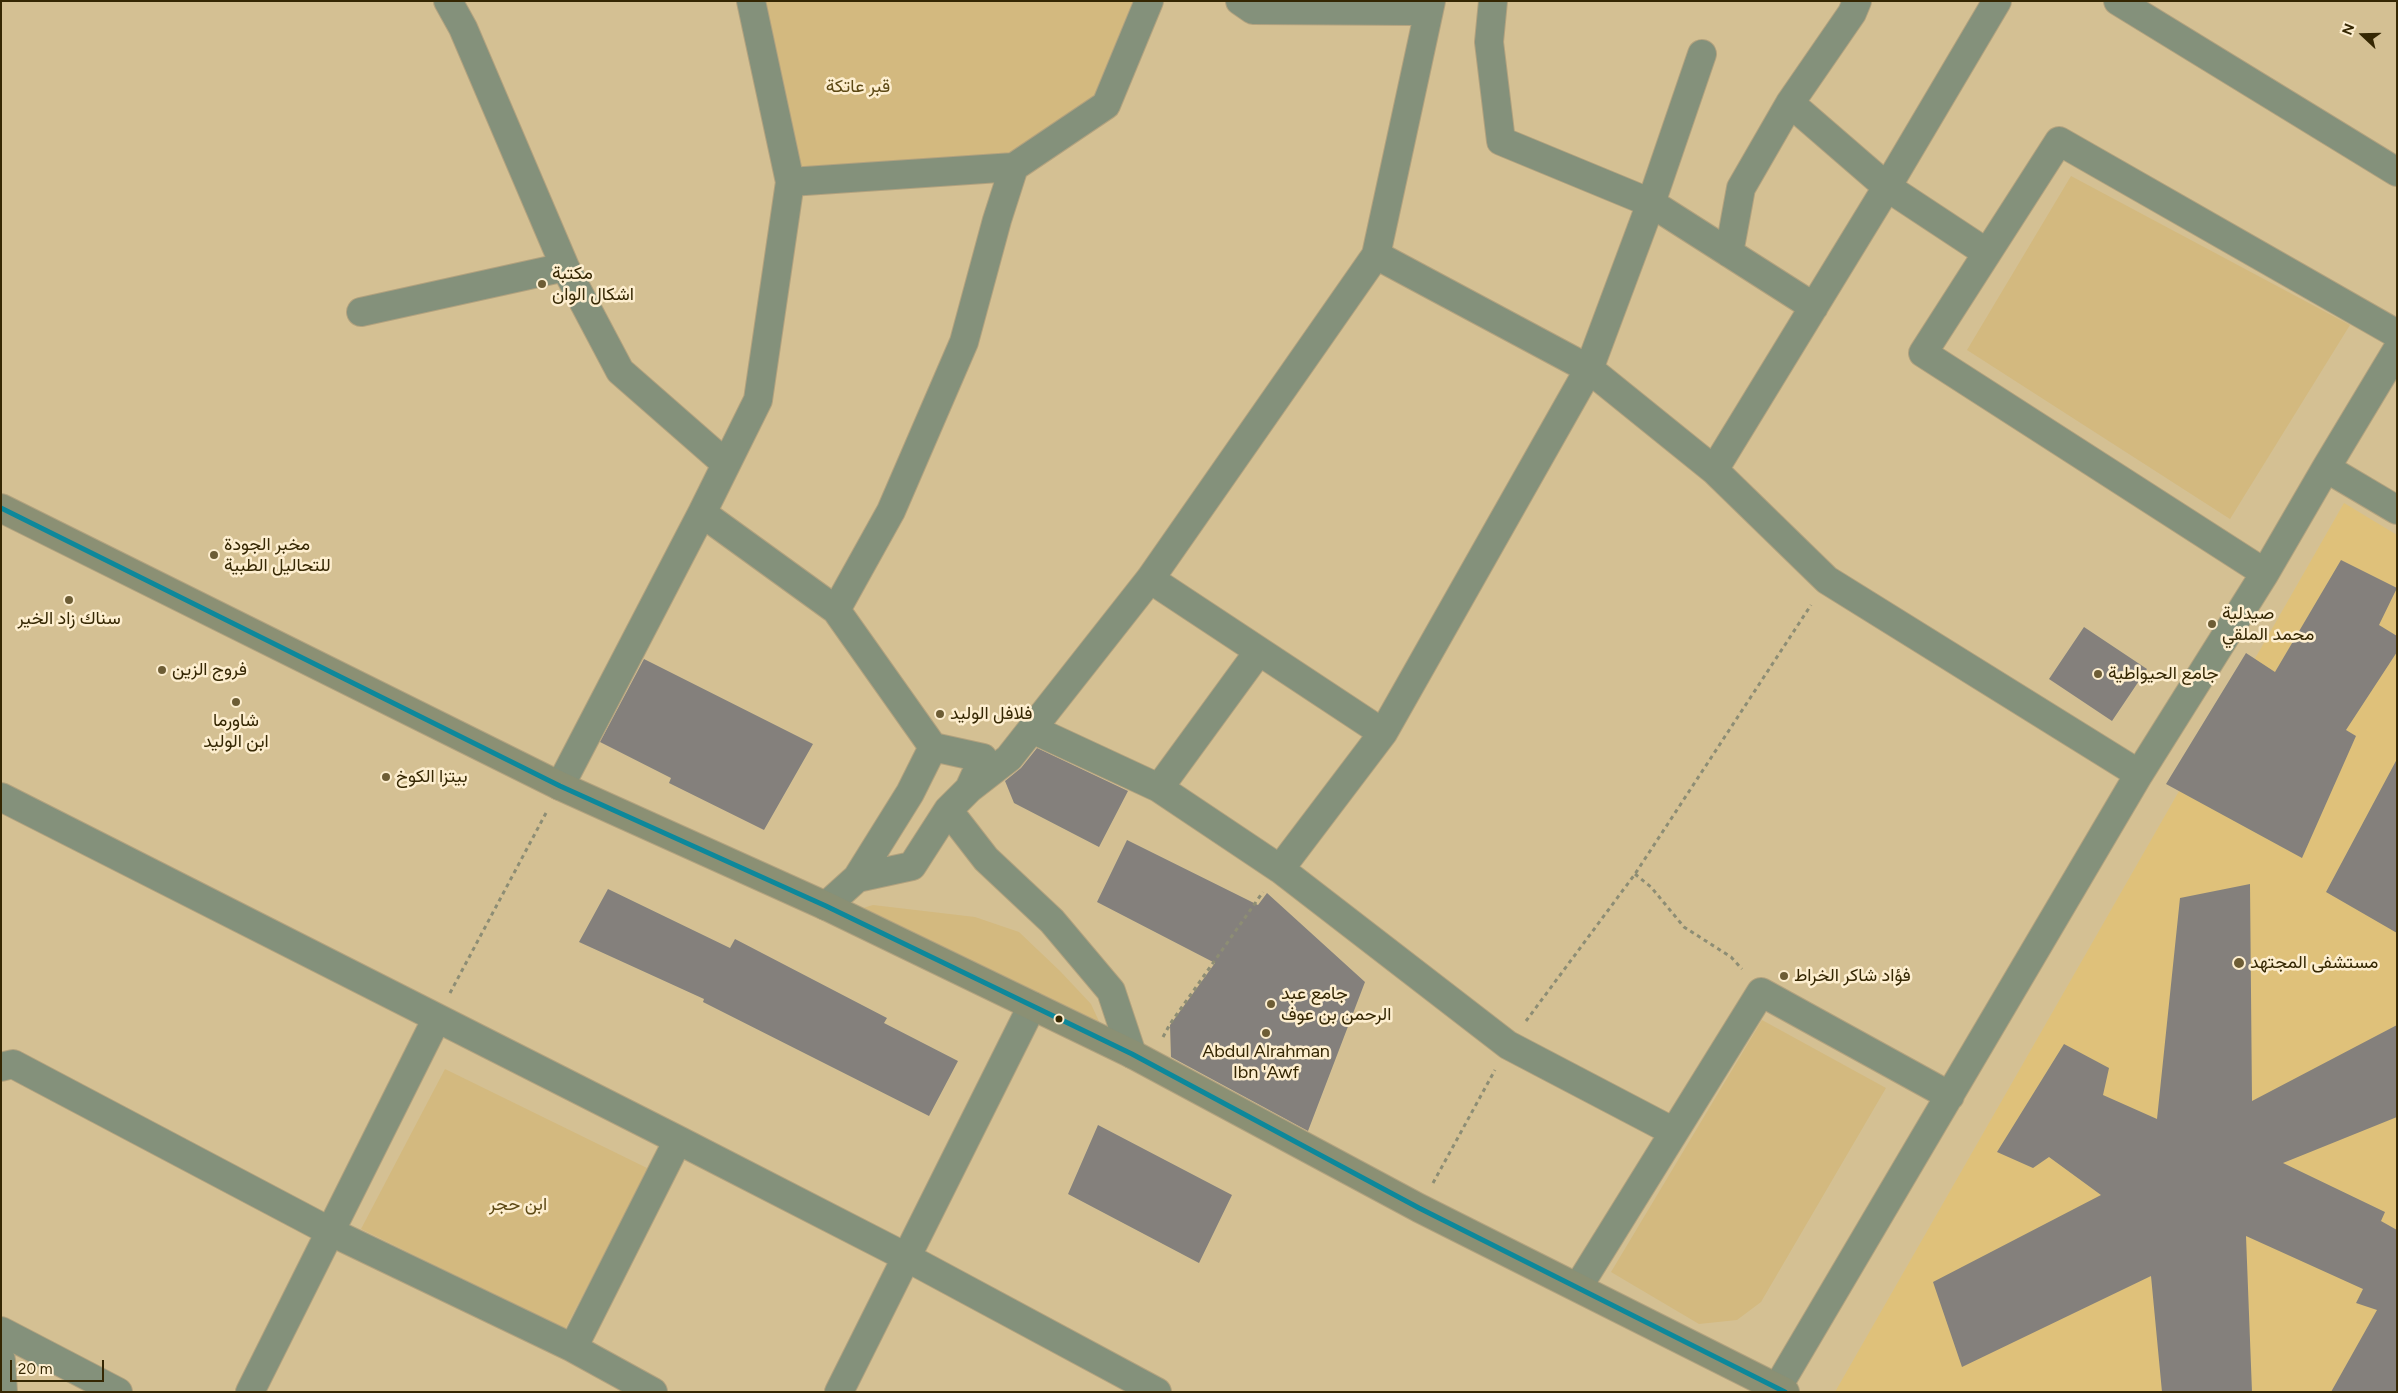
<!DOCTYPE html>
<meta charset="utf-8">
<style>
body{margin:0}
#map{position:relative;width:2398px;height:1393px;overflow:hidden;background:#d4c093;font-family:Figtree,sans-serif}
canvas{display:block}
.frame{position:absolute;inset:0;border:2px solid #352703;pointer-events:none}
.north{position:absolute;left:2338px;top:10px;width:50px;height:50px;-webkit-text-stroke:4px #fdeecf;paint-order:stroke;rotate:291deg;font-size:14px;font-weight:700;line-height:20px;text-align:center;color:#352703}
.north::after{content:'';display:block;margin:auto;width:18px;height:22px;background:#352703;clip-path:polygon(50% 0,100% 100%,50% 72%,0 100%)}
.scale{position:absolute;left:10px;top:1360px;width:94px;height:22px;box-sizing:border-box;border:2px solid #352703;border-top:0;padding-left:6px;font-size:15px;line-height:18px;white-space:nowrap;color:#352703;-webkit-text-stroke:4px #fdeecf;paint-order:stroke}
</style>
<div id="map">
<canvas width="2398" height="1393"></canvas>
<div class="frame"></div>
<div class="north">N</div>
<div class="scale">20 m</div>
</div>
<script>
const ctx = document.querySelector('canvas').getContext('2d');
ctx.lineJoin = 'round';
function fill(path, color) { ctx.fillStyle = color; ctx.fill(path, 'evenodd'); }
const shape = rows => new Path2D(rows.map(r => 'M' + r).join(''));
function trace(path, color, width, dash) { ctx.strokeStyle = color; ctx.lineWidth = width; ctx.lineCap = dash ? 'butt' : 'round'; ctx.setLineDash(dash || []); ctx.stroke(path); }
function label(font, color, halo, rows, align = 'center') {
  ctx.font = font + ' Figtree,Vazirmatn,sans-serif'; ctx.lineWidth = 5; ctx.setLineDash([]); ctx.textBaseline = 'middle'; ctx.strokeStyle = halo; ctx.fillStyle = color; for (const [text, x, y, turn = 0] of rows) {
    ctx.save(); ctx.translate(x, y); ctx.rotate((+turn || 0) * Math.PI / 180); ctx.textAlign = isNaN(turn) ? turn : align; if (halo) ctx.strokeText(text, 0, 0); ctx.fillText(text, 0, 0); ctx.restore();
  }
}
const built = shape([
 [2344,503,2397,535,2397,1392,1835,1392]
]);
const green = shape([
 [751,1,1149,1,1106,105,1014,167,789,177],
 [2071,176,2350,325,2230,519,1967,350],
 [873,905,975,917,1019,932,1060,971,1091,1004,1109,1043,843,914],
 [1762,1020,1886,1088,1761,1302,1737,1320,1699,1324,1611,1272],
 [445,1069,649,1169,565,1329,361,1229]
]);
const building = shape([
 [2341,560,2397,588,2379,625,2397,636,2397,652,2346,730,2356,736,2302,858,2166,784,2246,653,2275,672],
 [2084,627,2147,669,2112,721,2049,679],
 [644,659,813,744,764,830,669,783,671,778,600,742],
 [1037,748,1128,791,1099,847,1014,803,1005,781,1021,768],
 [2397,759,2397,933,2326,892],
 [1127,840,1258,905,1267,893,1365,982,1308,1131,1171,1057,1170,1025,1215,963,1097,902],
 [2250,884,2252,1101,2397,1025,2397,1117,2283,1163,2385,1212,2381,1221,2397,1230,2397,1392,2331,1392,2377,1310,2356,1303,2363,1289,2246,1236,2252,1392,2162,1392,2151,1276,1962,1367,1933,1282,2101,1195,2049,1157,2033,1168,1997,1152,2064,1044,2109,1068,2103,1095,2157,1119,2180,898],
 [608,889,730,948,735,939,887,1018,884,1023,958,1061,929,1116,703,1002,704,999,579,942],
 [1098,1125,1232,1195,1199,1263,1068,1194]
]);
const path = shape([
 [1635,874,1651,887,1684,927,1731,957,1742,969],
 [450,993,546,813],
 [1526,1021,1635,874,1811,605],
 [1163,1037,1170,1024,1263,892],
 [1433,1183,1495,1070]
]);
const street = shape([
 [448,1,463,28,565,267,620,371,725,463],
 [1240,1,1253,10,1415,11,1422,1],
 [1493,1,1489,42,1501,141,1651,203,1814,307],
 [2118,1,2397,172],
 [1790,103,1887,187,1987,253],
 [790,182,1014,167,1106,105,1149,1],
 [1729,253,1741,188,1790,103,1852,13,1857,1],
 [1376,255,1589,369,1714,470,1827,580,2139,774],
 [361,312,565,267],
 [2326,468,2397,350],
 [1714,470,1887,187,1997,1],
 [702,513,836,610,933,747],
 [2265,573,1923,353,2059,141,2397,334],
 [1150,579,1383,733],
 [836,610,891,511,964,342,997,220,1014,167],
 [1032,729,1159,788,1280,869,1508,1045,1674,1132],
 [560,786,702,513,758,400,790,182,751,1],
 [1159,788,1259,651],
 [1,797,678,1140,906,1257,1157,1392],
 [948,810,986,859,1052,921,1111,991,1132,1054],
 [1280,869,1383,733,1589,369,1651,203,1702,54],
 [857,878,910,793,933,747,983,758,970,787],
 [826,906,857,878,912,866,948,810,969,789,1009,758,1150,579,1376,255,1431,1],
 [1,1067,13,1064,329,1231,573,1348,678,1140],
 [1578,1287,1761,992,1950,1096],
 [1,1331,118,1392],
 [573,1348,653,1392],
 [1,1360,3,1392],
 [1777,1388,2139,774,2265,573,2326,468,2397,510],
 [250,1392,437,1018],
 [839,1392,1032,1006]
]);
const primary = shape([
 [1,508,560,786,826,906,1132,1054,1419,1208,1785,1392]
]);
const bus1 = shape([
 [1,508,560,786,826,906,1132,1054,1419,1208,1785,1392]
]);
const markers = [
 [542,284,5,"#6d5d35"],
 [214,555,5,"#6d5d35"],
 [69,600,5,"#6d5d35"],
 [2212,624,5,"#6d5d35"],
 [162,670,5,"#6d5d35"],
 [2098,674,5,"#6d5d35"],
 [236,702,5,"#6d5d35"],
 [940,714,5,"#6d5d35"],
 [386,777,5,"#6d5d35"],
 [2239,963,6,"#6d5d35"],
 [1784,976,5,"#6d5d35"],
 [1271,1004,5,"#6d5d35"],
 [1059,1019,4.5,"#352703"],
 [1266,1033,5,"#6d5d35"]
];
const parkNames = [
 ["قبر عاتكة",858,87],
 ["ابن حجر",518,1205]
];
const poiNames = [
 ["مكتبة",552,274],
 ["اشكال الوان",552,295],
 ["مخبر الجودة",224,545],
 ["للتحاليل الطبية",224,566],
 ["صيدلية",2222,614],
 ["محمد الملقي",2222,635],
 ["سناك زاد الخير",69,619,"center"],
 ["فروج الزين",172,670],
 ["جامع الحيواطية",2108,674],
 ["فلافل الوليد",950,714],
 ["شاورما",236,721,"center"],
 ["ابن الوليد",236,742,"center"],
 ["بيتزا الكوخ",396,777],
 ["مستشفى المجتهد",2250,963],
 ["فؤاد شاكر الخراط",1794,976],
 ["جامع عبد",1281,994],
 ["الرحمن بن عوف",1281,1015],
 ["Abdul Alrahman",1266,1052,"center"],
 ["Ibn 'Awf",1266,1073,"center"]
];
fill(built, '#dfc17a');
fill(green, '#d3b97f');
fill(building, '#84807c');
trace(street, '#b2a27f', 30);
trace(primary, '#b2a27f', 30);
trace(path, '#8d8d74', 3, [4, 4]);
trace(street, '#84917b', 28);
trace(primary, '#8b9074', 28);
trace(bus1, '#0d889b', 5);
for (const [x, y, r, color] of markers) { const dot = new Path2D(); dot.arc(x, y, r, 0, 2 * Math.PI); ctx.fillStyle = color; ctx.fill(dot); trace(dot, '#fdeecf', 2); }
label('18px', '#5d4915', '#fdeecf', parkNames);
label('18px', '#352703', '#fdeecf', poiNames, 'left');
</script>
